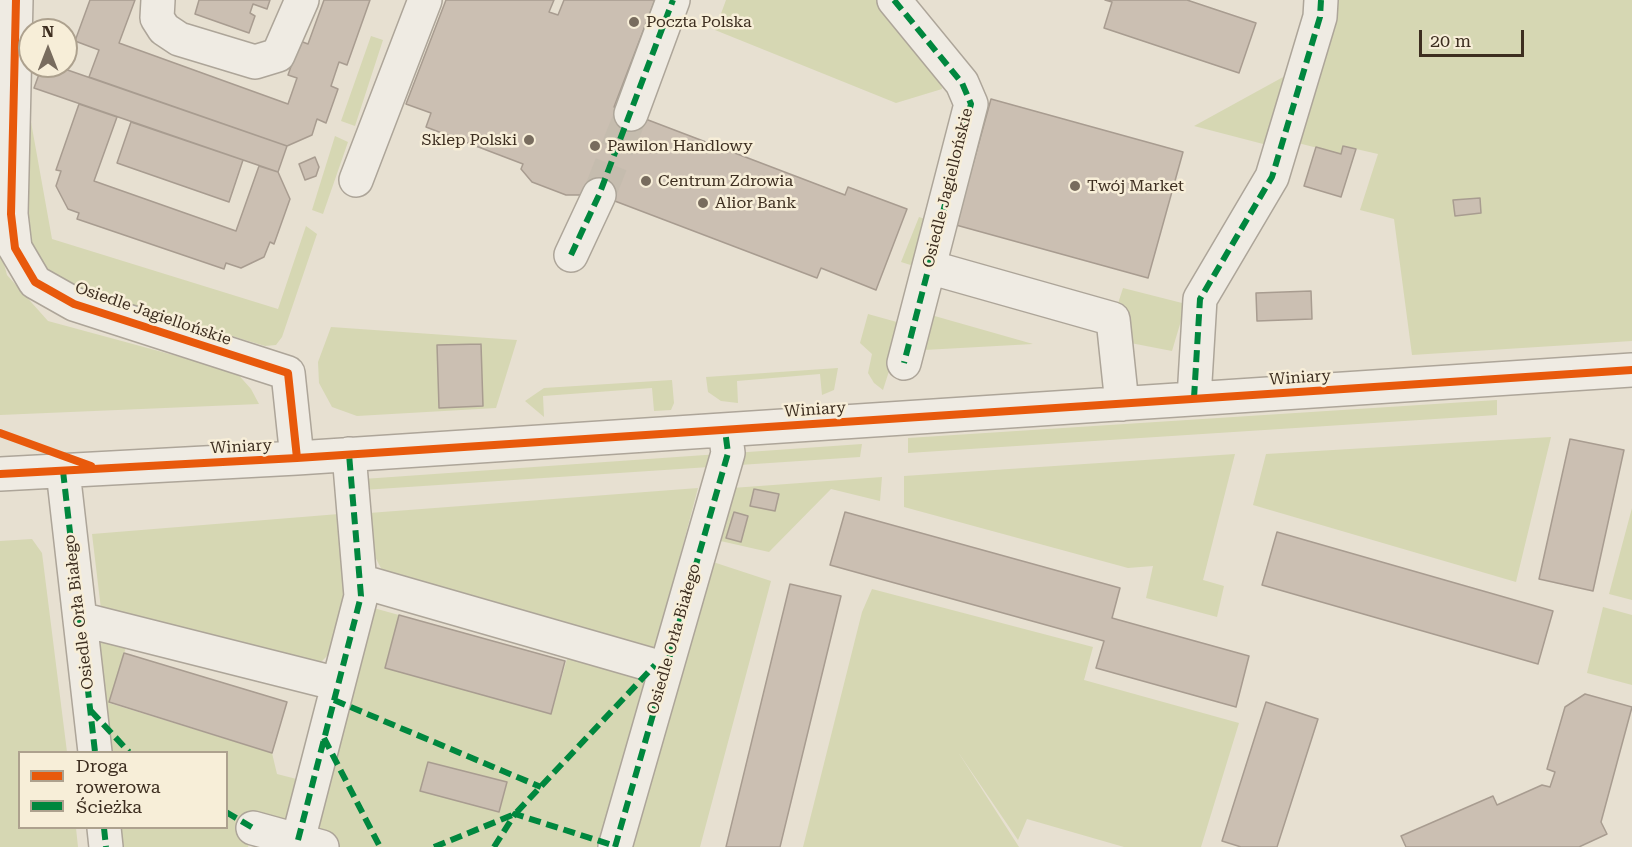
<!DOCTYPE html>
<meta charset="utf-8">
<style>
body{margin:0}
#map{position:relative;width:1632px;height:847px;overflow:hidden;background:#e7e0d1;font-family:"Roboto Serif",serif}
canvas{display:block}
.legend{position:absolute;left:18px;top:751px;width:210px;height:78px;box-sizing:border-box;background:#f7eed8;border:2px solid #ada18e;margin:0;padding:8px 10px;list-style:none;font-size:18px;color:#3d2e20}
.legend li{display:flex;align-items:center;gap:12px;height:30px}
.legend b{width:30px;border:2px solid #ada18e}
.north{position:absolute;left:18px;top:18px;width:60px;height:60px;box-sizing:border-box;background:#f7eed8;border:2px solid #ada18e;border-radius:50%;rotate:0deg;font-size:16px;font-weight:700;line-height:24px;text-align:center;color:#3d2e20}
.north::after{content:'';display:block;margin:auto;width:21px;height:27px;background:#786c5e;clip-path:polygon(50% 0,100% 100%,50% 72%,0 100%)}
.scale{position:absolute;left:1419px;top:30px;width:105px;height:27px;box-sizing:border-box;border:3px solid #3d2e20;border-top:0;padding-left:8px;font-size:18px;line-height:21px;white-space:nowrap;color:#3d2e20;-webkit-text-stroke:4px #f7eed8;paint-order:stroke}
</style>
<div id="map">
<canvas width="1632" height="847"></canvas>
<ul class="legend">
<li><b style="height:8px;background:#e8590c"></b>Droga rowerowa</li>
<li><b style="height:8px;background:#00873e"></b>Ścieżka</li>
</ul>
<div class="north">N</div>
<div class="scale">20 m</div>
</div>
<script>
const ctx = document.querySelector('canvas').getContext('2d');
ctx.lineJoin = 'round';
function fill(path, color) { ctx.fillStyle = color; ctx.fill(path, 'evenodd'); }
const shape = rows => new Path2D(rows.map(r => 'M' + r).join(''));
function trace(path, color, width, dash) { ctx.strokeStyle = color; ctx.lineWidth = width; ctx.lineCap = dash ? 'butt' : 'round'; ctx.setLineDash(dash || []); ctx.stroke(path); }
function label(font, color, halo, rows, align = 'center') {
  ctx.font = font + ' "Roboto Serif",serif'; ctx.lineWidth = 5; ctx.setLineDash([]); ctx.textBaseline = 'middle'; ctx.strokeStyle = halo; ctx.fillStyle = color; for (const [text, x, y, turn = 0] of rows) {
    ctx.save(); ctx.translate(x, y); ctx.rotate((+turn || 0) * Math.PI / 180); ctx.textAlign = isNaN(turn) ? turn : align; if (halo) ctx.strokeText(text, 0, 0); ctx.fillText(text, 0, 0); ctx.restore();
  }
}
const green = shape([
 [726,0,882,0,939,68,942,89,896,103,715,30],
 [1316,0,1632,0,1632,341,1412,355,1394,219,1360,210,1378,154,1343,146,1341,154,1298,143],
 [371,36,383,40,355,126,341,121],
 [1285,76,1267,145,1194,126],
 [24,83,52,239,278,309,306,226,317,234,282,337,276,345,265,346,86,292,45,269,33,249,27,226],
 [335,136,348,142,323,214,312,210],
 [919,217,925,219,917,267,901,262],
 [0,249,7,275,48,321,236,372,251,389,259,404,0,415],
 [1123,288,1186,304,1172,351,1115,340,1113,319],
 [917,311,1033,344,906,351],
 [868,314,904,324,883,390,874,383,868,373,872,354,860,343],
 [331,327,517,340,496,408,357,416,332,407,319,383,318,362],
 [838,368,834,390,822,395,820,374,737,381,738,403,721,401,708,392,706,377],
 [672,380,674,403,671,410,654,411,652,388,543,396,544,417,525,401,544,388],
 [1497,400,1497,415,908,453,908,438],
 [1551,437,1516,582,1253,505,1266,454],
 [862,444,860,457,363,490,363,479],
 [1235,454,1203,580,1224,586,1217,617,1146,598,1153,566,1128,568,904,507,904,476],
 [882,477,880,501,831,489,769,552,716,540,732,488],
 [698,488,654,655,382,570,374,555,369,513],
 [1632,508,1632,600,1609,594],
 [339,514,349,595,332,651,322,661,301,665,101,609,92,534],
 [32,539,42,553,67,752,20,752,20,828,76,828,78,847,0,847,0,541],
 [710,561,771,581,700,847,632,847],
 [872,589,1093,647,1084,680,1239,723,1201,847,1124,847,1027,819,1018,840,958,752,1019,847,803,847,862,612],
 [359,604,399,615,385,668,551,713,572,642,655,665,615,847,322,847,253,829,248,847,106,847,104,828,226,828,226,752,95,752,80,619,131,631,109,703,272,753,277,774,312,783],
 [1603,607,1632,615,1632,685,1587,673]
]);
const building = shape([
 [90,0,135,0,119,43,288,104,297,78,288,75,300,41,308,44,324,0,370,0,347,65,339,62,331,86,338,89,326,123,317,119,312,135,287,146,89,77,99,50,75,41,90,0],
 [199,0,270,0,267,9,253,4,250,13,255,16,249,33,195,14,199,0],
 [446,0,554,0,549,12,558,15,564,0,655,0,614,107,845,195,848,187,907,209,876,290,821,268,817,278,599,195,566,195,532,182,521,169,523,164,426,127,431,113,406,104,446,0],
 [1105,0,1187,0,1256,23,1239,73,1104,28,1112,2,1105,0],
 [42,66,56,66,287,146,278,172,34,88,42,66],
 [991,99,1183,152,1148,278,956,225,991,99],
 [79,104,117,117,94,181,236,231,259,166,278,172,290,199,274,244,270,242,264,257,241,268,226,263,224,269,77,219,79,213,68,209,56,186,61,171,56,170,79,104],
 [131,122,243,160,229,202,117,163,131,122],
 [1343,146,1356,149,1341,197,1304,186,1316,147,1341,154,1343,146],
 [315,157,319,167,316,176,305,180,299,164,315,157],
 [1480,198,1481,213,1455,216,1453,200,1480,198],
 [1311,291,1312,319,1257,321,1256,293,1311,291],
 [481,344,483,406,439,408,437,345,481,344],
 [1570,439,1624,450,1593,591,1539,579,1570,439],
 [754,489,779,494,775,511,750,506,754,489],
 [734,512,748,516,741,542,726,538,734,512],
 [845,512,1120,588,1112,618,1249,656,1236,707,1096,668,1104,641,830,565,845,512],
 [1277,532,1553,611,1538,664,1262,585,1277,532],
 [790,584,841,596,780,847,726,847,790,584],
 [399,615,565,661,551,714,385,668,399,615],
 [124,653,287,702,272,753,109,702,124,653],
 [1585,694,1632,707,1601,822,1607,834,1579,847,1406,847,1401,836,1493,796,1497,805,1542,785,1550,787,1555,772,1547,769,1565,707,1585,694],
 [1266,702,1318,719,1277,847,1241,847,1222,841,1266,702],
 [428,762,507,782,499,812,420,791,428,762]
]);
const minorTunnel = shape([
 [599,195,631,114]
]);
const minor = shape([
 [16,0,11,214,15,248,35,282,74,304,288,373,297,458],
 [158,0,157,18,164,29,179,39,255,62,278,55,302,0],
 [894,0,962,83,971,104,904,363],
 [631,114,673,0],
 [356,180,425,0],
 [571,255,599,195],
 [929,267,1113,319,1122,404],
 [1194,398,1200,299,1272,177,1320,17,1321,0],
 [63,471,95,752],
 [0,474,297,458,1632,370],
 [360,581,666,669],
 [80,619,338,684],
 [104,828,106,847],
 [253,828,322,847],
 [298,840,361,596,349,454],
 [615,847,728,453,725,430]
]);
const quiet = shape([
 [894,0,962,83,971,104,904,363],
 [571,255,599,195,673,0],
 [1194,398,1200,299,1272,177,1320,17,1321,0],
 [63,471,95,752],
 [334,700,541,787],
 [91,711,129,752],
 [324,738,380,847],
 [226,812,253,828],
 [104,828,106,847],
 [298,840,361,596,349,454],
 [434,847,515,814,655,665],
 [494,847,515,814,615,846],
 [615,847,728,453,725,430]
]);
const cycleway = shape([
 [16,0,11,214,15,248,35,282,74,304,288,373,297,458],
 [0,433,91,466],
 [0,474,297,458,1632,370]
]);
const markers = [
 [634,22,6,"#786c5e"],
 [529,140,6,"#786c5e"],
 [595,146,6,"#786c5e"],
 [646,181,6,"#786c5e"],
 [1075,186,6,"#786c5e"],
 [703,203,6,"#786c5e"]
];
const poiNames = [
 ["Poczta Polska",646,22],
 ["Sklep Polski",517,140,"right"],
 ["Pawilon Handlowy",607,146],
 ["Centrum Zdrowia",658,181],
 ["Twój Market",1087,186],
 ["Alior Bank",715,203]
];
const streetNames = [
 ["Osiedle Jagiellońskie",948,188,-76],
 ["Osiedle Jagiellońskie",153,314,19],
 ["Winiary",1300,378,-4],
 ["Winiary",815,410,-4],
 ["Winiary",241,447,-3],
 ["Osiedle Orła Białego",79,612,-97],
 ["Osiedle Orła Białego",674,639,-74]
];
fill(green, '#d6d7b3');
fill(building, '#cbbfb2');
trace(building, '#a89c90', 1.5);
trace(minorTunnel, '#c5bcae', 33, [33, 16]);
trace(minor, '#ada599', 36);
trace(minor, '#efebe3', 33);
trace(quiet, '#00873e', 6, [12, 6]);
trace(cycleway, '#e8590c', 8);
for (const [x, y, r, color] of markers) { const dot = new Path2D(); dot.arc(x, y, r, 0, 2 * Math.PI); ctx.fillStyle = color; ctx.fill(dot); trace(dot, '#f7eed8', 2); }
label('16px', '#3d2e20', '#f7eed8', poiNames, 'left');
label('16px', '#3d2e20', '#f7eed8', streetNames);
</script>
